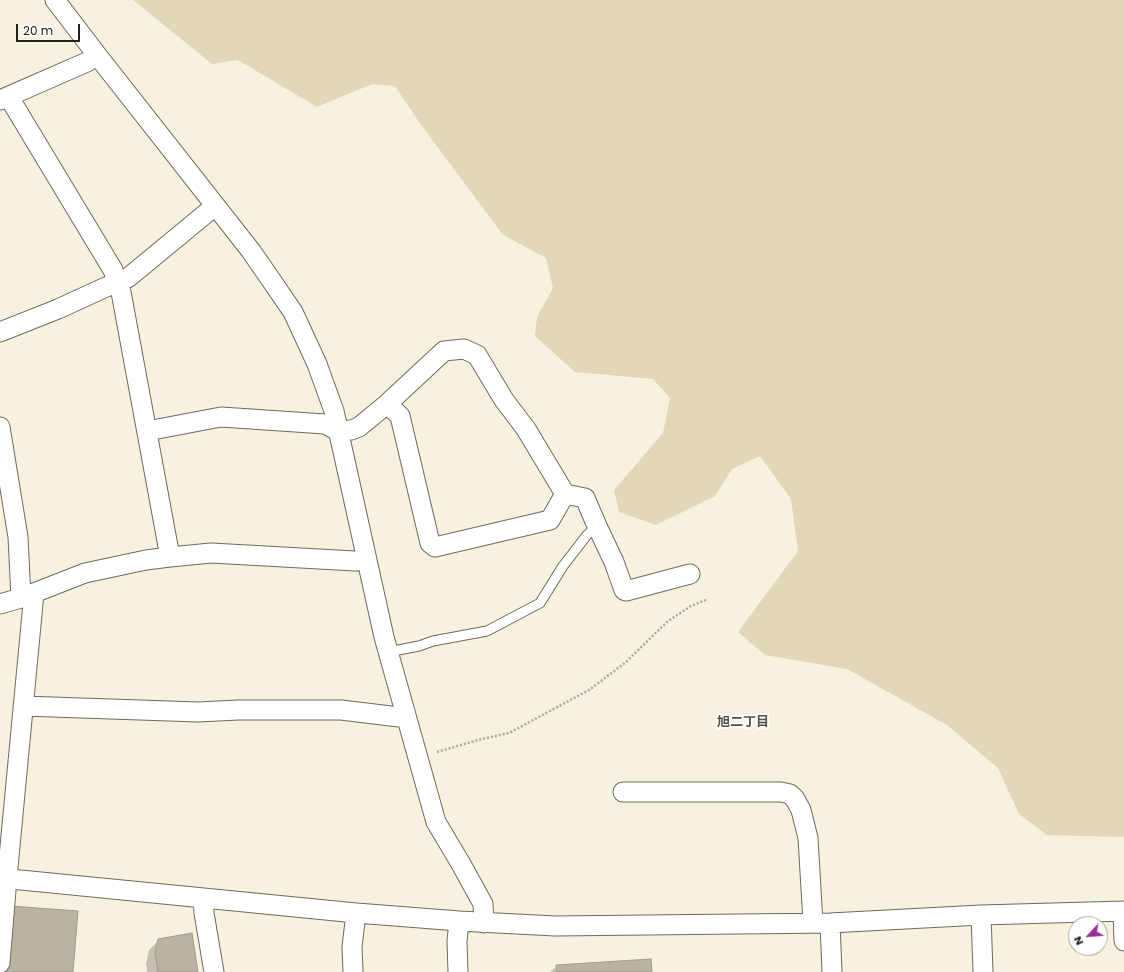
<!DOCTYPE html>
<meta charset="utf-8">
<style>
body{margin:0}
#map{position:relative;width:1124px;height:972px;overflow:hidden;background:#f7f1e0;font-family:Poppins,sans-serif}
canvas{display:block}
.north{position:absolute;left:1068px;top:916px;width:40px;height:40px;box-sizing:border-box;background:#fefefe;border:1px solid #a6a5a3;border-radius:50%;rotate:244deg;font-size:11px;font-weight:700;line-height:16px;text-align:center;color:#22201a}
.north::after{content:'';display:block;margin:auto;width:14px;height:18px;background:#963095;clip-path:polygon(50% 0,100% 100%,50% 72%,0 100%)}
.scale{position:absolute;left:16px;top:24px;width:64px;height:18px;box-sizing:border-box;border:2px solid #22201a;border-top:0;padding-left:5px;font-size:12px;line-height:14px;white-space:nowrap;color:#22201a;-webkit-text-stroke:3px #fefefe;paint-order:stroke}
</style>
<div id="map">
<canvas width="1124" height="972"></canvas>
<div class="north">N</div>
<div class="scale">20 m</div>
</div>
<script>
const ctx = document.querySelector('canvas').getContext('2d');
ctx.lineJoin = 'round';
function fill(path, color) { ctx.fillStyle = color; ctx.fill(path, 'evenodd'); }
const shape = rows => new Path2D(rows.map(r => 'M' + r).join(''));
function trace(path, color, width, dash) { ctx.strokeStyle = color; ctx.lineWidth = width; ctx.lineCap = dash ? 'butt' : 'round'; ctx.setLineDash(dash || []); ctx.stroke(path); }
function label(font, color, halo, rows, align = 'center') {
  ctx.font = font + ' Poppins,"Noto Sans JP",sans-serif'; ctx.lineWidth = 4; ctx.setLineDash([]); ctx.textBaseline = 'middle'; ctx.strokeStyle = halo; ctx.fillStyle = color; for (const [text, x, y, turn = 0] of rows) {
    ctx.save(); ctx.translate(x, y); ctx.rotate((+turn || 0) * Math.PI / 180); ctx.textAlign = isNaN(turn) ? turn : align; if (halo) ctx.strokeText(text, 0, 0); ctx.fillText(text, 0, 0); ctx.restore();
  }
}
const green = shape([
 [133,0,1124,0,1124,837,1047,835,1019,814,998,768,947,725,847,669,765,655,738,632,798,551,791,499,760,456,732,469,715,496,656,525,619,512,614,490,663,433,670,398,653,379,575,372,535,336,537,317,553,288,546,258,503,235,419,122,395,86,372,84,317,107,238,60,212,64]
]);
const shadow = shape([
 [159,940,197,972,147,972,146,964,149,950],
 [557,966,651,972,550,972]
]);
const building = shape([
 [11,906,78,911,73,972,5,972,11,906],
 [192,933,198,972,158,972,155,953,158,939,192,933],
 [651,959,652,972,557,972,556,965,651,959]
]);
const path = shape([
 [437,752,478,740,509,733,589,690,626,662,668,621,691,606,708,599]
]);
const service = shape([
 [388,652,419,646,433,641,487,631,540,603,563,566,587,535,597,526]
]);
const minor = shape([
 [55,0,97,55,251,251,269,277,293,312,317,364,334,411,384,637,436,822,461,864,483,904,484,923],
 [10,96,13,104,113,270,121,292,170,557],
 [0,100,87,62,97,55],
 [0,332,58,309,106,287,118,283,129,277,215,206],
 [387,404,400,416,430,543,435,547,550,520,565,494,585,498,597,526,614,562,624,590,626,591,690,574],
 [0,427,18,537,21,598],
 [147,431,221,417,325,424,338,431,351,430,359,427,387,404,444,351,464,349,477,355,504,400,526,429,565,494],
 [0,604,21,598,85,573,146,560,170,557,211,553,355,561,366,560],
 [23,706,198,712,238,710,341,710,399,717,405,715],
 [623,792,781,792,790,794,795,799,801,810,808,838,813,923],
 [0,878,356,913,459,921,555,926,830,923,981,915,1124,911],
 [203,898,204,913,214,972],
 [1123,911,1124,941],
 [981,915,983,972],
 [830,923,832,972],
 [0,963,7,878,34,593],
 [353,972,352,947,356,913],
 [458,972,457,941,459,921]
]);
const neighbourhoodNames = [
 ["旭二丁目",743,723]
];
fill(green, '#e2d7b8');
fill(shadow, '#0003');
fill(building, '#b8b3a2');
trace(building, '#a19c8c', 1);
trace(service, '#6f6a5b', 11);
trace(minor, '#6f6a5b', 21);
trace(path, '#aca79a', 2.5, [2, 2]);
trace(service, '#fff', 9);
trace(minor, '#fff', 19);
label('bold 13px', '#555042', '#fefefe', neighbourhoodNames);
</script>
